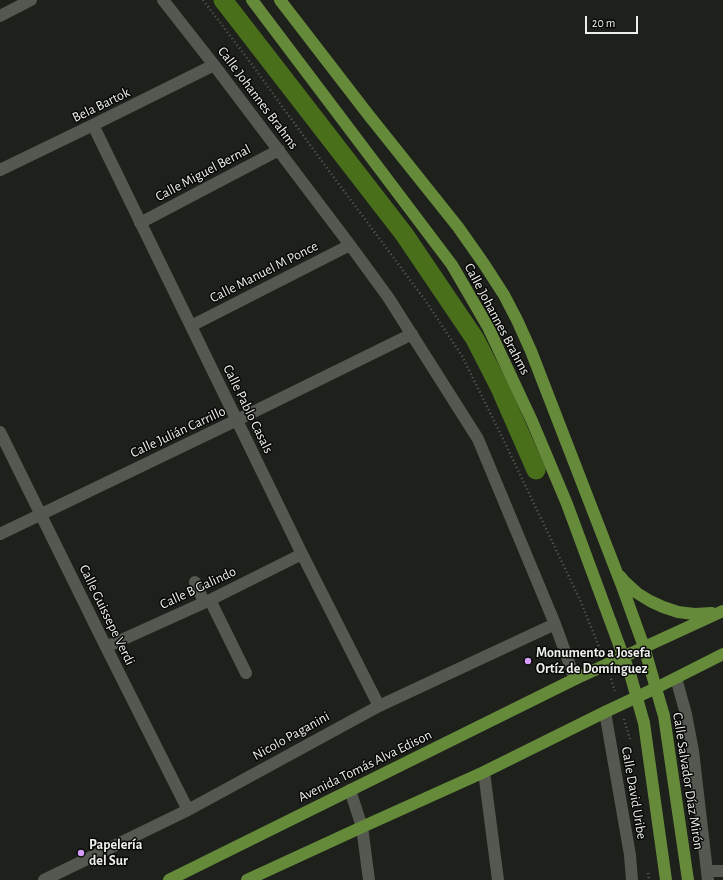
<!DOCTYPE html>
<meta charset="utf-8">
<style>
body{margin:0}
#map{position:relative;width:723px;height:880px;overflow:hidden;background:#1d201b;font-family:"Alegreya Sans",sans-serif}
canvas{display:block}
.scale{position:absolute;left:585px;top:16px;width:53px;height:18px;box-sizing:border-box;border:2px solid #ebeeea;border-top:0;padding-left:5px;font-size:12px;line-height:14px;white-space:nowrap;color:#ebeeea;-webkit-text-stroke:3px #080907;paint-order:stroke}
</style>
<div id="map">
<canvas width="723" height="880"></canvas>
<div class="scale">20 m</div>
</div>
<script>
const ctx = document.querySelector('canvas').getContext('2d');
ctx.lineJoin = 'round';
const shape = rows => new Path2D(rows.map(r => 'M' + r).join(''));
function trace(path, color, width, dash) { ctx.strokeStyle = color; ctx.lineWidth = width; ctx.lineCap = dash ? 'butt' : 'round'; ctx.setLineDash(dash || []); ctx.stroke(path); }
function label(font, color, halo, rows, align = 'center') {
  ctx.font = font + ' "Alegreya Sans",sans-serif'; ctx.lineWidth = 3; ctx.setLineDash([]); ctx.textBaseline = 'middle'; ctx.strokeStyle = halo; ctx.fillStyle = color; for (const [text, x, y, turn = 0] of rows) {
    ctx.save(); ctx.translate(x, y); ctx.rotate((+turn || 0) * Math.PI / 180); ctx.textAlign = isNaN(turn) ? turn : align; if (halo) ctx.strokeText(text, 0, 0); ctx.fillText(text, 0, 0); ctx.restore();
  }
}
const canal = shape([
 [223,0,404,234,475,339,500,388,536,470]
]);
const path = shape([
 [203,0,253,66,318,156,425,300,462,356,505,443,581,602,601,652],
 [611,679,615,691],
 [624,719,630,739],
 [648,873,649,880]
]);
const minor = shape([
 [163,0,214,65,350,245,388,297,478,439,555,624,575,679],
 [0,16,31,0],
 [93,125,302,554,379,706],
 [0,170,93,125,214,65],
 [140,223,279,150],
 [191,326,350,245],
 [0,432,106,647,188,810],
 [0,534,237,420,412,334],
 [195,582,204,602],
 [210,600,246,673],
 [106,647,210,600,302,554],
 [676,678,686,714,693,751,708,880],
 [605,712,630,855,632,880],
 [484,772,498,880],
 [350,790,362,827,369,880],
 [707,871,723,871],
 [44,880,188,810,379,706,555,624]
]);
const major = shape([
 [252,0,452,265,488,327,532,421,567,504,631,677,644,723,666,880],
 [280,0,367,113,458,227,484,264,504,295,517,320,531,351,622,586,644,647,664,716,688,880],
 [620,576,625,582,637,593,650,601,663,607,678,612,694,614,712,613],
 [169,880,575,679,723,611],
 [247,880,362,827,484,772,605,712,656,688,723,654]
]);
const markers = [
 [528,661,4,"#d59cfb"],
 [81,853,4,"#d59cfb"]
];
const streetNames = [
 ["Calle Johannes Brahms",258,98,53],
 ["Bela Bartok",101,105,-26],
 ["Calle Miguel Bernal",203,173,-28],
 ["Calle Manuel M Ponce",264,272,-27],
 ["Calle Johannes Brahms",497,319,62],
 ["Calle Pablo Casals",248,409,64],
 ["Calle Julián Carrillo",178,432,-25],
 ["Calle B Galindo",198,588,-25],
 ["Calle Guissepe Verdi",107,615,64],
 ["Nicolo Paganini",291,736,-29],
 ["Avenida Tomás Alva Edison",365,766,-26],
 ["Calle Salvador Díaz Mirón",688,781,81],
 ["Calle David Uribe",634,793,80]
];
const poiNames = [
 ["Monumento a Josefa",536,653],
 ["Ortíz de Domínguez",536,669],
 ["Papelería",89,845],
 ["del Sur",89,861]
];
trace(canal, '#496f1b', 19);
trace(path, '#5b5e59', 2.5, [1, 3]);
trace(minor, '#545851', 12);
trace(major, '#658a3a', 12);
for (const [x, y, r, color] of markers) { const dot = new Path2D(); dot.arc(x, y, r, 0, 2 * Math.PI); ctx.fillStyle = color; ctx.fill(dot); trace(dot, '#080907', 1.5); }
label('14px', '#ebeeea', '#080907', streetNames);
label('bold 14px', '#ebeeea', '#080907', poiNames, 'left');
</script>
